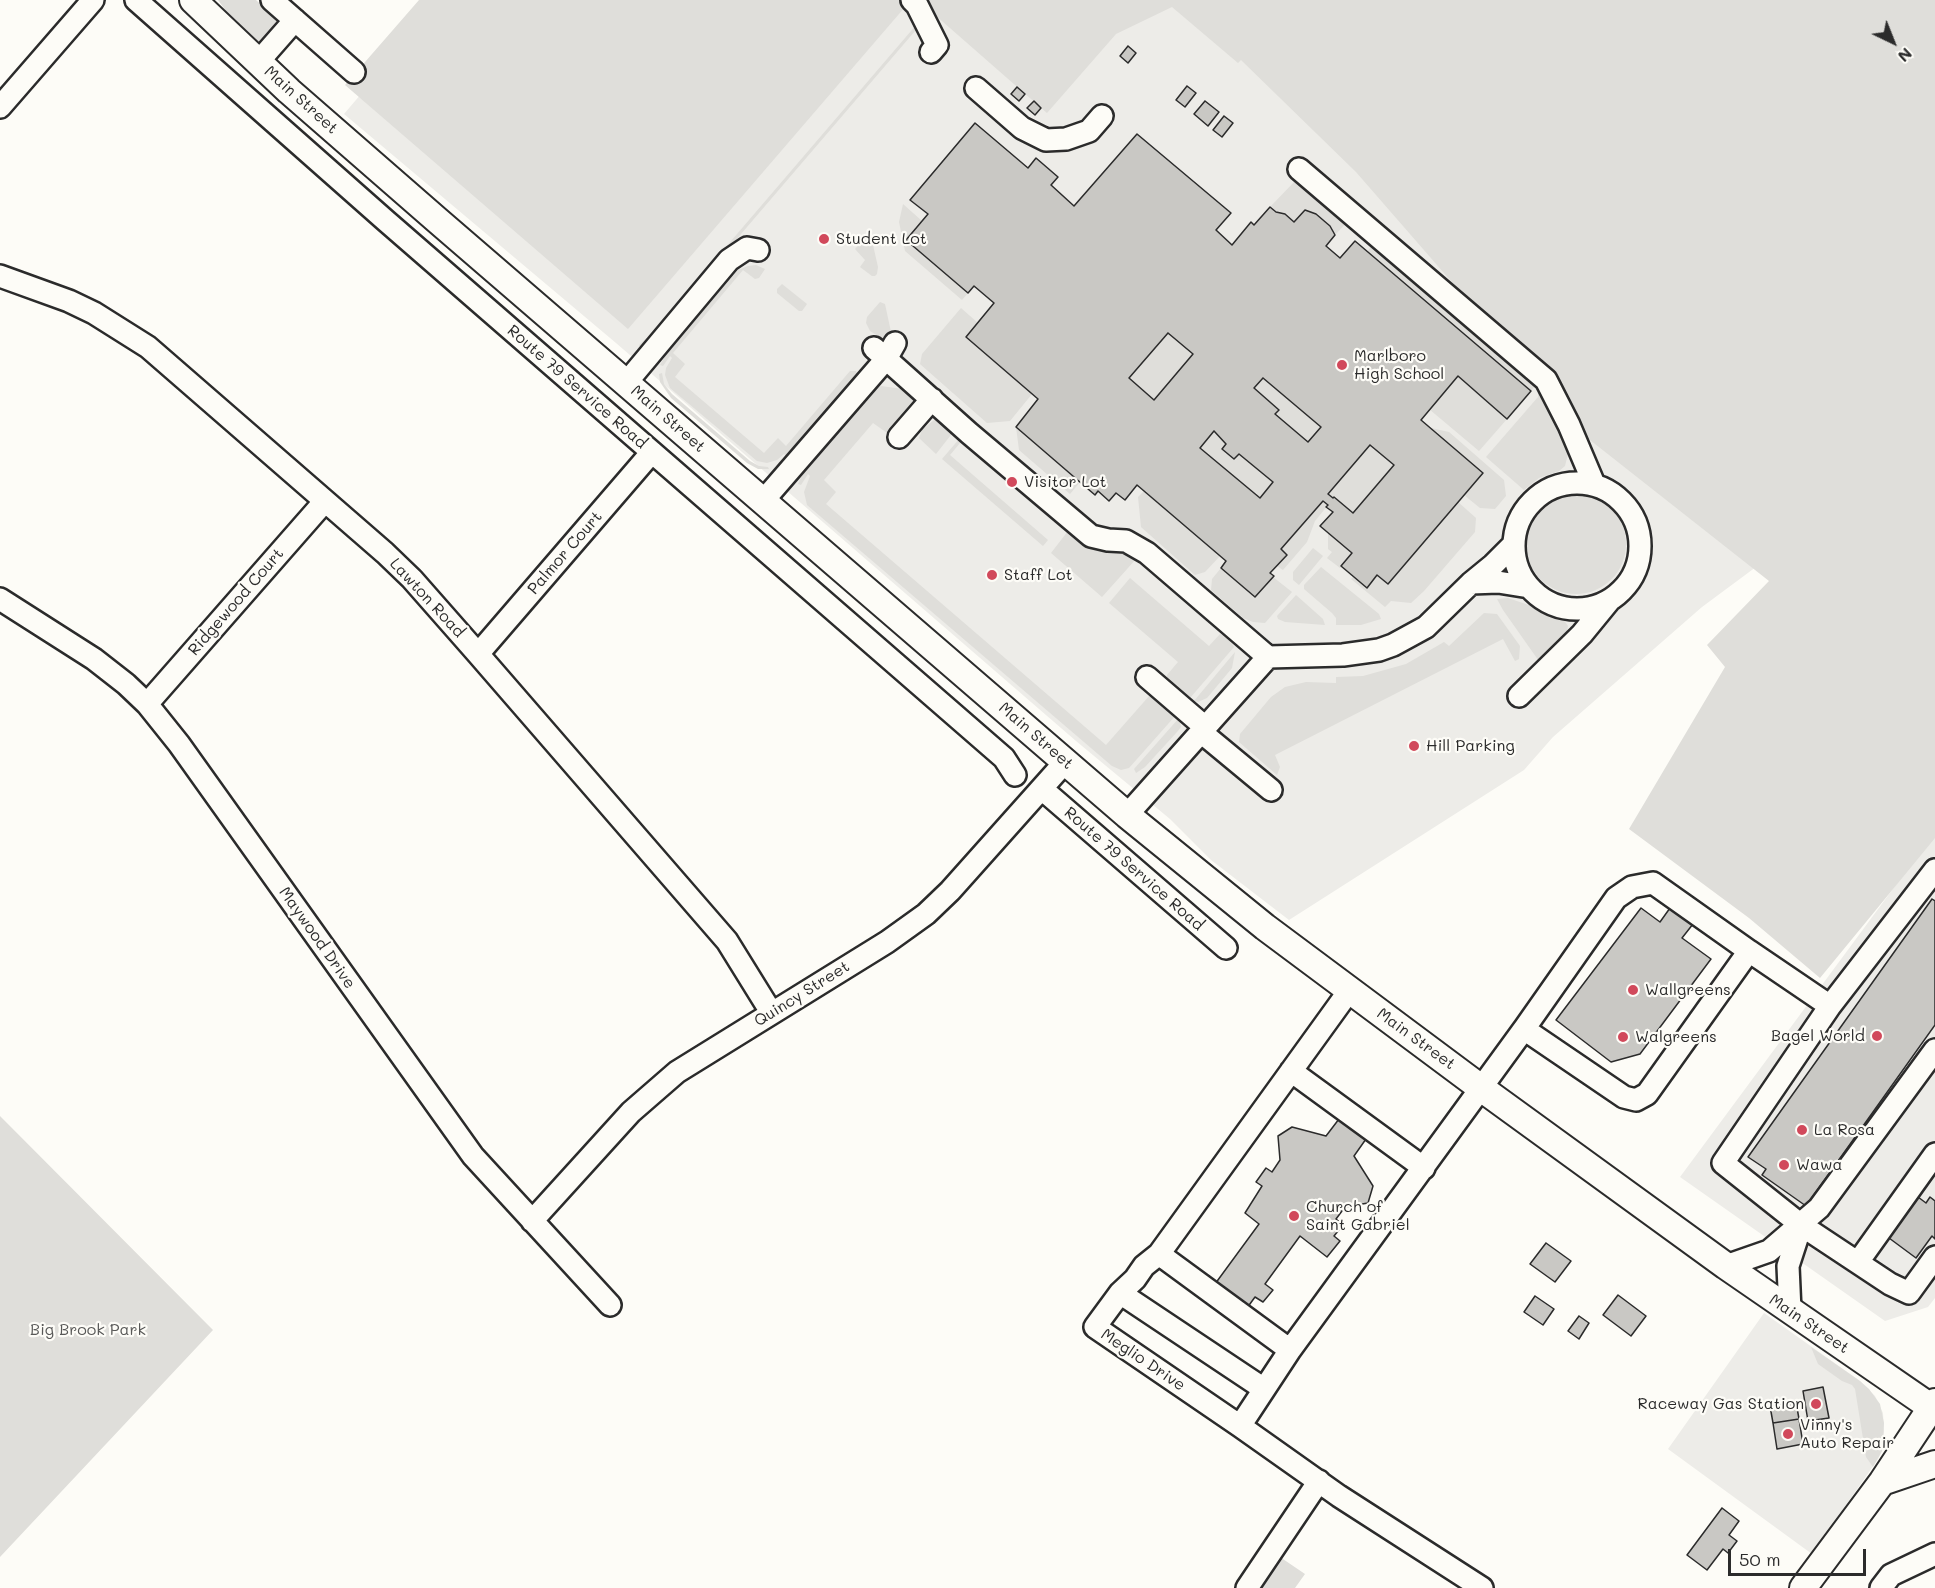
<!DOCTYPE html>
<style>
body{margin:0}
#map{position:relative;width:1935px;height:1588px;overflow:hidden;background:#fdfcf7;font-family:Mali,sans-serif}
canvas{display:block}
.north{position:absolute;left:1863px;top:12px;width:60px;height:60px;-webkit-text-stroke:4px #fdfcf7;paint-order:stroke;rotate:137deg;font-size:16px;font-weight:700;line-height:24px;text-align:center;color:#2b2b2b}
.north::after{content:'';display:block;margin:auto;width:21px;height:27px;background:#2b2b2b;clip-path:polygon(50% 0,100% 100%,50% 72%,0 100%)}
.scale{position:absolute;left:1728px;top:1549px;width:138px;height:27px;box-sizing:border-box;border:3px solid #2b2b2b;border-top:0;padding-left:8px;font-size:18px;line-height:21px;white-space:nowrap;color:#2b2b2b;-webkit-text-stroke:4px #fdfcf7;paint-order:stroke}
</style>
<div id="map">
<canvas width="1935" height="1588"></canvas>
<div class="north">N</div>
<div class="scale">50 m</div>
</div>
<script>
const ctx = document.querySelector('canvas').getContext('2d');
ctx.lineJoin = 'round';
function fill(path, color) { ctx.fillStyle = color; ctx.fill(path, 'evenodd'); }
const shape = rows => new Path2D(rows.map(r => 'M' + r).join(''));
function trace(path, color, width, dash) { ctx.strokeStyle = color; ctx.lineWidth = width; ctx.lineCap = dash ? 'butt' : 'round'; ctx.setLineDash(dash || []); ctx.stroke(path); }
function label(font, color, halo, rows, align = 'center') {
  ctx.font = font + ' Mali,sans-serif'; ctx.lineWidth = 4.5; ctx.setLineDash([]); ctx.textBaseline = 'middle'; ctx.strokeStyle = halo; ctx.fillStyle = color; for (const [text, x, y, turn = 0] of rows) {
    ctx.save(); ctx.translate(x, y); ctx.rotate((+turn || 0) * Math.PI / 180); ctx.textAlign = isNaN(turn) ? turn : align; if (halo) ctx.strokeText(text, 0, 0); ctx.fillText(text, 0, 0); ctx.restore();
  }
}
const built = shape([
 [441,0,1711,0,1849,498,1702,607,1553,737,1524,770,1289,920,1211,860,1170,819,1076,741,616,343,344,114],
 [1935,832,1935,1298,1928,1307,1885,1321,1680,1177],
 [1764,1313,1860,1381,1875,1396,1883,1413,1884,1432,1882,1451,1878,1459,1812,1554,1668,1449]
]);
const green = shape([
 [218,0,256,0,281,23,265,42,258,41,226,11],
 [419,0,911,0,628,329,345,85],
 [918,0,1935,0,1935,838,1820,978,1749,918,1629,829,1725,667,1707,645,1769,581,1557,414,1570,446,1565,466,1559,471,1539,478,1524,490,1486,457,1538,397,1538,381,1356,172,1241,60,1238,63,1172,7,1116,34,1047,113],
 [917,24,928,41,915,31,651,339,640,348,639,345,653,332],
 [1297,179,1349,220,1335,235,1330,226,1316,214,1305,210,1294,222,1285,214,1276,212,1270,207],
 [903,204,922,221,906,240,968,293,962,300,905,251,899,222],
 [863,240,867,240,873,245,878,267,877,274,875,276,872,276,860,267,865,260,855,249],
 [1373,244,1537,383,1531,391,1367,252],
 [756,265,765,269,759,278,755,279,743,270,673,353,685,364,675,377,764,453,778,438,786,446,850,371,856,371,858,376,778,466,778,463,786,456,784,454,777,460,767,463,757,461,670,388,665,375,666,368,672,358,670,356,663,366,660,365,667,353,738,270,748,266],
 [782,284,807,304,802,311,799,311,777,293,777,289],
 [880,302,885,304,891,332,883,339,870,331,866,323,867,317],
 [961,308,978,323,966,338,1032,394,1010,421,987,423,920,364,922,354],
 [1168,333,1193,354,1154,400,1129,378],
 [662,373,664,384,672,394,750,461,759,466,768,467,769,469,758,469,747,463,671,398,660,382,659,374],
 [1458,376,1507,419,1479,451,1429,409],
 [1263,378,1321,427,1308,442,1275,414,1279,410,1254,388],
 [881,386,903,389,913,398,914,405,890,435,873,423,824,480,836,492,826,504,1106,745,1150,695,1176,715,1129,768,1121,770,1112,766,807,505,804,492,810,476,808,474,801,485,798,484,801,477,876,389],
 [934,420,941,421,954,431,936,454,919,438,922,430],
 [1016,427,1080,482,1070,494,1019,450],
 [1431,428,1449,432,1504,480,1506,496,1495,509,1480,508,1464,495,1483,472],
 [1214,431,1226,444,1223,449,1234,459,1239,454,1273,482,1260,498,1200,448],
 [960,438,960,443,950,455,1048,540,1043,546,942,459],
 [1370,445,1394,465,1353,513,1335,497,1333,498,1328,494],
 [1144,491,1220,556,1205,572,1195,575,1141,527,1138,497],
 '1526 544a50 50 0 1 1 100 0a50 50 0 1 1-100 0Z',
 [1323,501,1328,505,1315,521,1307,542,1283,570,1277,566,1286,555,1281,549],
 [1458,502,1476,518,1475,532,1424,591,1411,603,1391,601,1385,607,1351,579,1353,577,1367,588,1377,575],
 [1068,531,1077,541,1090,548,1108,553,1125,554,1136,559,1102,597,1051,553],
 [1328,533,1352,553,1340,568,1327,558,1332,552,1328,549],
 [1313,548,1323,556,1299,585,1293,580,1293,572],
 [1321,567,1379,614,1381,619,1361,625,1336,625,1336,618,1332,613,1304,589,1304,585],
 [1221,568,1255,597,1273,577,1292,592,1265,623,1253,622,1243,618,1211,590,1212,579],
 [1130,578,1209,646,1220,634,1228,637,1234,647,1190,698,1167,679,1167,675,1178,662,1109,603],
 [1296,595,1323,619,1325,625,1285,622,1278,619,1277,616],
 [1508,598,1561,616,1568,626,1566,637,1541,664,1503,610,1497,599],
 [1484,613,1497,614,1520,646,1519,659,1515,661,1503,639,1275,755,1280,767,1277,775,1239,742,1240,734,1271,697,1285,687,1306,682,1336,683,1336,677,1363,676,1406,664,1444,642,1449,646],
 [1235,652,1232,668,1207,698,1198,702,1194,701],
 [1179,718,1181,727,1177,732,1145,767,1136,773,1134,769],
 [0,1116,213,1330,0,1557],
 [1811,1347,1860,1381,1869,1389,1880,1404,1884,1423,1883,1441,1882,1451,1873,1467,1866,1457,1855,1389,1852,1385,1842,1381,1818,1364],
 [1277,1555,1305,1574,1295,1588,1255,1588]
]);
const building = shape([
 [1128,46,1136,53,1128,63,1120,56,1128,46],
 [1187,86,1196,93,1185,107,1176,100,1187,86],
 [1017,87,1025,94,1019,101,1011,94,1017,87],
 [1034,101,1041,108,1035,115,1027,108,1034,101],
 [1205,101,1219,112,1208,126,1194,114,1205,101],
 [1224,116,1233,123,1222,137,1213,130,1224,116],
 [975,123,1028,168,1036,158,1058,177,1051,185,1074,206,1137,134,1231,213,1216,230,1232,245,1251,222,1254,225,1270,207,1276,212,1285,214,1294,222,1305,210,1316,214,1330,226,1335,235,1326,246,1340,258,1355,241,1531,391,1507,419,1458,376,1421,420,1483,473,1388,584,1377,575,1367,588,1341,566,1352,553,1320,526,1333,512,1326,507,1328,505,1323,501,1281,549,1287,555,1270,573,1274,576,1255,597,1221,568,1226,561,1137,485,1125,500,1116,493,1109,501,1098,491,1095,495,1016,427,1038,399,966,337,994,303,974,286,968,293,906,240,928,214,910,200,975,123],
 [1168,333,1193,354,1154,400,1129,378,1168,333],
 [1263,378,1321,427,1308,442,1275,414,1279,410,1254,388,1263,378],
 [1214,431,1226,444,1222,449,1234,459,1239,454,1273,482,1260,498,1200,448,1214,431],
 [1370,445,1394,465,1353,513,1334,497,1333,498,1328,494,1370,445],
 [1932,899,1935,901,1935,1025,1806,1206,1762,1175,1766,1169,1748,1157,1932,899],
 [1641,908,1660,922,1670,908,1693,924,1682,938,1711,959,1640,1054,1611,1062,1556,1020,1641,908],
 [1339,1119,1366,1139,1354,1156,1373,1186,1368,1203,1345,1207,1336,1219,1343,1225,1334,1236,1340,1241,1327,1257,1300,1236,1265,1284,1273,1290,1263,1302,1255,1297,1247,1308,1215,1284,1259,1224,1245,1213,1262,1186,1256,1182,1266,1168,1272,1172,1280,1160,1278,1136,1292,1127,1326,1136,1339,1119],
 [1918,1197,1926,1203,1930,1197,1935,1201,1935,1239,1932,1236,1916,1258,1889,1238,1918,1197],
 [1546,1243,1571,1261,1555,1282,1530,1264,1546,1243],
 [1618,1295,1646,1316,1631,1336,1603,1315,1618,1295],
 [1535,1296,1554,1309,1543,1325,1524,1312,1535,1296],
 [1579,1316,1589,1323,1579,1339,1568,1331,1579,1316],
 [1823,1387,1829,1418,1808,1421,1803,1391,1823,1387],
 [1796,1402,1799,1419,1773,1423,1770,1406,1796,1402],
 [1799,1419,1803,1444,1777,1449,1773,1423,1799,1419],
 [1722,1508,1739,1521,1729,1535,1737,1541,1728,1553,1723,1549,1707,1570,1687,1555,1722,1508]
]);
const minor = shape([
 [136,0,385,220,1004,758,1015,775],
 [272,0,354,72],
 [912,0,917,5,937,45,931,52],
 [259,61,295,20],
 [976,88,1022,128,1046,140,1066,139,1089,131,1102,116],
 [0,107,93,0],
 [1299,169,1546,380,1569,425,1594,484],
 [0,276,69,301,94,313,148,347,385,553,412,579,478,654,727,941,771,1012],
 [874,348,969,433,1091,536,1108,540,1126,541,1147,553,1268,657,1343,655,1379,650,1393,645,1426,627,1471,583,1493,565,1514,544],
 [626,383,729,260,747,248,758,250],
 [899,437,932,399],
 '1514 546a63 63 0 1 1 126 0a63 63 0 1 1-126 0Z',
 [763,501,886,359,895,343],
 [1471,583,1498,582,1529,587],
 [0,599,94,659,126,684,147,704,179,744,473,1156,610,1305],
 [478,654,652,452],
 [1147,677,1205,727],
 [1519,696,1582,634,1609,601],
 [147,704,325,501],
 [1201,732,1271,790],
 [1042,789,1226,948],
 [1127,815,1268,657],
 [1935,870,1830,1006,1723,1163,1801,1225,1890,1284,1909,1293,1935,1257],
 [1349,991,1159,1254,1144,1266,1135,1279,1120,1293,1095,1327,1240,1426,1339,1496,1482,1588],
 [1524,1029,1616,898,1632,887,1653,883,1749,951],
 [1291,1071,1424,1168],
 [532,1221,631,1112,677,1072,887,942,926,914,950,891,1066,761],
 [1159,1254,1290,1350],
 [1858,1262,1935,1154],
 [1726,1266,1769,1251,1819,1208,1935,1050],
 [1120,1293,1264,1389],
 [1790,1311,1788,1266,1801,1226],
 [1240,1426,1290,1350,1524,1029,1624,1097,1636,1100,1647,1094,1749,951,1830,1006],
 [1247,1588,1319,1481],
 [1881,1588,1891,1575,1935,1554]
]);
const major = shape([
 [193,0,289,91,437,220,1127,815,1265,927,1481,1088,1726,1266,1935,1410],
 [1882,1482,1935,1464],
 [1803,1588,1882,1482,1935,1402]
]);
const markers = [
 [824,239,6,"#d1495b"],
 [1342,365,6,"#d1495b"],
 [1012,482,6,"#d1495b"],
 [992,575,6,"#d1495b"],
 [1414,746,6,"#d1495b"],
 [1633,990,6,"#d1495b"],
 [1877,1036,6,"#d1495b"],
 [1623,1037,6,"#d1495b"],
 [1802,1130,6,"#d1495b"],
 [1784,1165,6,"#d1495b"],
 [1294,1216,6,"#d1495b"],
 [1816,1404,6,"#d1495b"],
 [1788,1434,6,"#d1495b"]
];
const streetNames = [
 ["Main Street",301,100,42],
 ["Route 79 Service Road",577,387,41],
 ["Main Street",668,419,41],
 ["Palmor Court",565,553,-49],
 ["Lawton Road",427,598,47],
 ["Ridgewood Court",236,602,-49],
 ["Main Street",1036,736,41],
 ["Route 79 Service Road",1134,869,41],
 ["Maywood Drive",317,938,55],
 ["Quincy Street",802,994,-32],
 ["Main Street",1416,1039,36],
 ["Main Street",1809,1324,34],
 ["Meglio Drive",1143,1360,34]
];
const poiNames = [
 ["Student Lot",836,239],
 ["Marlboro",1354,356],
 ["High School",1354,374],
 ["Visitor Lot",1024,482],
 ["Staff Lot",1004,575],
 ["Hill Parking",1426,746],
 ["Wallgreens",1645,990],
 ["Bagel World",1865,1036,"right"],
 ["Walgreens",1635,1037],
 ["La Rosa",1814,1130],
 ["Wawa",1796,1165],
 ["Church of",1306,1207],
 ["Saint Gabriel",1306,1225],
 ["Raceway Gas Station",1804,1404,"right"],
 ["Vinny's",1800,1425],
 ["Auto Repair",1800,1443]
];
const parkNames = [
 ["Big Brook Park",88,1330]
];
fill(built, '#edece8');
fill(green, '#dfdeda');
fill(building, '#c9c8c4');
trace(building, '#2b2b2b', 1.5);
trace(minor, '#2b2b2b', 26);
trace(major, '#2b2b2b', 30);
trace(minor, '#fdfcf7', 21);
trace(major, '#fdfcf7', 26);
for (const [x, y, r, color] of markers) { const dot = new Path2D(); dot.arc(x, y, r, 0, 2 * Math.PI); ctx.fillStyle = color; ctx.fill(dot); trace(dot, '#fdfcf7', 2); }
label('16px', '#2b2b2b', '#fdfcf7', streetNames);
label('16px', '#2b2b2b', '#fdfcf7', poiNames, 'left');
label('16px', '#585857', '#fdfcf7', parkNames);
</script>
